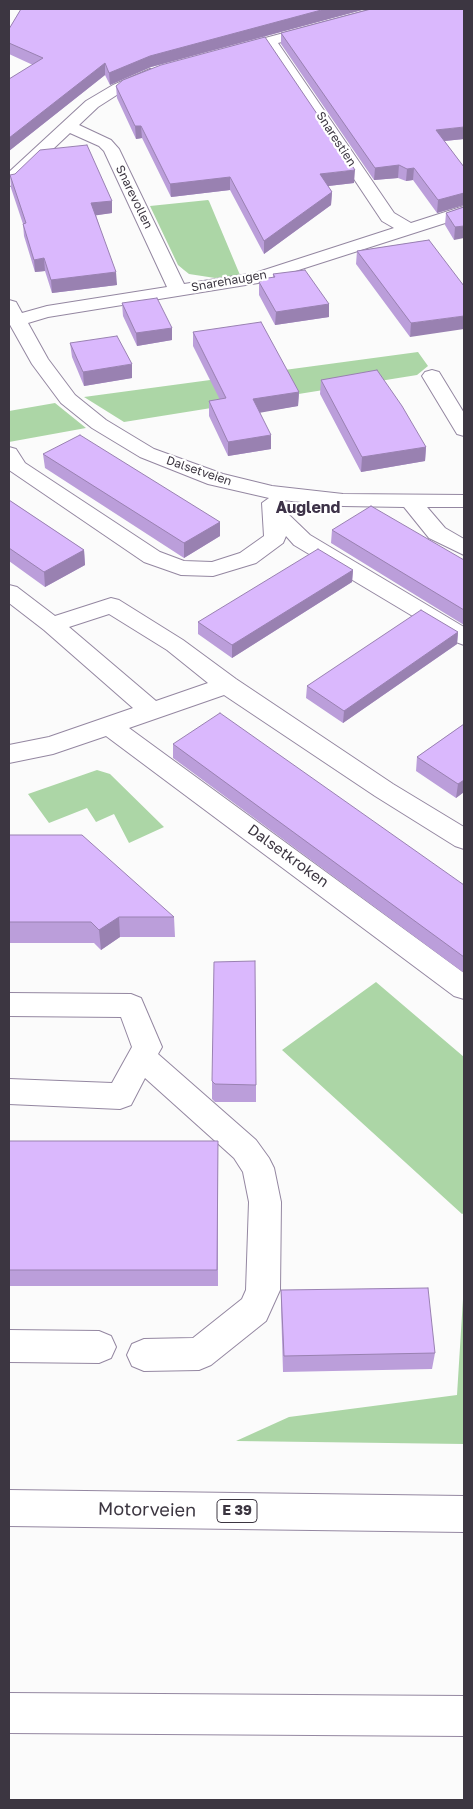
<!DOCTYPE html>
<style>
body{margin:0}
#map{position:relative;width:473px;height:1809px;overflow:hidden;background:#fbfbfb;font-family:"Golos Text",sans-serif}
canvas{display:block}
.frame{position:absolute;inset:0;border:10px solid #3c3641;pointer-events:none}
</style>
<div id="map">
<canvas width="473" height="1809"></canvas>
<div class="frame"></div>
</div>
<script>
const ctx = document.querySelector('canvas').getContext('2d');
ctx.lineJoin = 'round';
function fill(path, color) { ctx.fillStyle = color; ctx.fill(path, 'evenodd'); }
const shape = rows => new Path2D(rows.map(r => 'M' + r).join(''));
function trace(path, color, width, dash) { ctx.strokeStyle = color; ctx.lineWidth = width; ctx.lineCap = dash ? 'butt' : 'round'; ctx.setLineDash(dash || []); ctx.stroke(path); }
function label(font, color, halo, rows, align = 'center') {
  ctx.font = font + ' "Golos Text",sans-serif'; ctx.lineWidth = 4.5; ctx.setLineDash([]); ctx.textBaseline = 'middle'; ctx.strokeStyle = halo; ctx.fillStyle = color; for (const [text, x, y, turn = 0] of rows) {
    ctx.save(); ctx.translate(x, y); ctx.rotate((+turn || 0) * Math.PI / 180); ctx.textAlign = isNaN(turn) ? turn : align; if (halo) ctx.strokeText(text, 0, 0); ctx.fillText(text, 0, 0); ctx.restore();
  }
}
const green = shape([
 [208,200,209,201,240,275,215,278,189,274,184,270,178,265,150,206],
 [418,352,428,366,417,375,124,422,84,397],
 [55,403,86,428,9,442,9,411],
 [97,770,110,774,164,827,129,843,114,814,96,822,87,808,49,823,28,794],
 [376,982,464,1057,464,1213,462,1214,282,1050],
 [464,1283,464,1444,236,1441,289,1417,457,1395]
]);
const minor = shape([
 [373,9,395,9,393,12,278,43,394,213,411,223,464,206,464,217,258,283,48,317,28,323,48,359,75,395,106,420,154,449,223,474,272,486,343,494,464,495,464,507,427,507,445,528,464,539,464,555,429,538,404,507,343,506,281,500,284,510,310,535,464,627,464,645,456,642,294,545,286,536,283,543,256,563,213,576,181,575,144,562,9,470,9,447,16,449,25,463,160,552,184,561,212,562,240,553,264,536,262,503,269,498,208,484,140,457,92,428,61,403,32,364,9,323,9,300,16,302,22,313,47,306,167,287,104,151,99,146,70,133,15,185,9,186,9,172,86,101,113,85,150,69,155,71,158,74,155,77,123,91,98,107,79,125,111,140,119,149,184,284,255,273,394,228,382,221,266,47,233,56,225,51,228,48,373,9],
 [432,370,439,372,464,413,464,436,457,434,422,376,425,372,432,370],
 [9,585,17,587,55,616,111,598,119,600,183,640,236,679,393,784,464,827,464,849,455,846,375,796,224,695,129,728,464,973,464,999,454,996,106,736,53,754,9,763,9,745,49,737,133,708,44,630,9,603,9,585],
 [109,614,167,650,208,683,156,701,69,627,109,614],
 [9,993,131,994,141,998,162,1047,158,1054,256,1140,269,1158,274,1168,281,1202,280,1290,266,1321,211,1365,199,1370,144,1371,132,1366,127,1355,132,1344,144,1339,193,1338,242,1299,246,1290,249,1202,243,1172,234,1158,145,1078,131,1105,120,1109,9,1104,9,1079,112,1083,132,1047,121,1017,9,1016,9,993],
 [9,1330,99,1331,111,1336,116,1347,111,1358,99,1363,9,1362,9,1330]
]);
const highway = shape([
 [9,1490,464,1496,464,1532,9,1526,9,1490],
 [9,1693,464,1696,464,1736,9,1733,9,1693]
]);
const wall = shape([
 [21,9,366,9,151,67,110,85,105,75,9,151,9,79,33,65,9,54,9,29],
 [281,33,464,139,444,141,464,167,464,205,437,213,413,180,406,181,398,178,374,180,281,44],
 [116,86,354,183,328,186,332,192,331,205,264,254,230,190,171,197,142,138,136,139,117,98],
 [10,175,112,201,112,213,96,215,117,285,52,293,45,271,35,272,24,236,23,224,11,188],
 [464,206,454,240,445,225,446,213],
 [429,240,410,337,356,264,357,251],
 [273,274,329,304,329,317,275,325,259,295,259,282,261,281,261,279,273,278],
 [122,303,172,328,172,340,137,346,123,316],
 [193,332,299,392,298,406,260,412,271,449,228,456,209,416,209,401,220,400,193,346],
 [70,343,132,378,84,386,72,357],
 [321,380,426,447,425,461,361,472,320,394],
 [464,381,464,396,463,394],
 [43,454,220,522,220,536,184,558,45,468],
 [9,500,84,550,85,565,45,587,9,561],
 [332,530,464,560,464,625,331,543],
 [353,570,352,582,232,658,198,634,198,622],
 [458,632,457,644,343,723,306,698,307,686],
 [464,724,464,792,456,798,416,771,417,757],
 [173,744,464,885,464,973,173,758],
 [9,835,174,917,175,937,120,937,101,950,94,943,9,943],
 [212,1081,256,1085,256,1102,215,1102,212,1099],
 [9,1141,218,1141,218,1286,9,1286],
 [281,1290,435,1353,432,1369,283,1372,281,1306]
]);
const shadedWall = shape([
 [325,9,366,9,151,67,110,85,109,73,150,56],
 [105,63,105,75,9,151,9,138],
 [135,126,141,126,142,138,136,139],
 [464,127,464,139,435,142,436,130],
 [399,165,398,178,374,180,375,168],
 [414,168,413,180,406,181,407,169],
 [355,170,354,183,320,187,320,174],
 [230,177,230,190,171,197,170,184],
 [332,192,331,205,264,254,264,241],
 [464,193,464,205,437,213,438,200],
 [112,201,112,213,92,216,91,203],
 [464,226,464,238,454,240,455,227],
 [44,258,45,271,35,272,34,260],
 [116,272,117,285,52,293,51,280],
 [329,304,329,317,275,325,276,312],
 [464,316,464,329,410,337,411,323],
 [172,328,172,340,137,346,136,333],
 [132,364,132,378,84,386,83,372],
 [299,392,298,406,253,414,253,399],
 [271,435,271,449,228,456,228,442],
 [426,447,425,461,361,472,362,457],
 [220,522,220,536,184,558,184,543],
 [84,550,85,565,45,587,44,572],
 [353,570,352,582,232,658,232,645],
 [458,632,457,644,343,723,344,711],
 [464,780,464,792,456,798,458,784],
 [119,917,120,937,101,950,99,930]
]);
const building = shape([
 [21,9,325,9,150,56,109,73,105,63,9,138,9,79,43,58,9,43,9,29,21,9],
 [371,9,464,9,464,127,436,130,464,167,464,193,438,200,414,168,407,169,399,165,375,168,281,33,371,9],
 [265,37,355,170,320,174,332,192,264,241,230,177,170,184,141,126,135,126,116,86,123,80,161,65,265,37],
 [87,145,112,201,91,203,116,272,51,280,44,258,34,260,23,224,26,223,10,175,15,174,40,150,87,145],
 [464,207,464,226,455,227,446,213,464,207],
 [429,240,464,286,464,316,411,323,357,251,429,240],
 [305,270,329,304,276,312,259,282,262,281,261,279,275,277,273,274,305,270],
 [157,298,172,328,136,333,122,303,157,298],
 [261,322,299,392,253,399,271,435,228,442,209,401,226,398,193,332,261,322],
 [117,336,132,364,83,372,70,343,117,336],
 [377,370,402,406,426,447,362,457,321,380,377,370],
 [80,435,220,522,184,543,43,454,80,435],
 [9,500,84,550,44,572,9,548,9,500],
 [371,506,464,560,464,610,332,530,371,506],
 [318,549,353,570,232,645,198,622,318,549],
 [421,610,458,632,344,711,307,686,421,610],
 [220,713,464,885,464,957,173,744,220,713],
 [464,724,464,780,458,784,417,757,464,724],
 [9,835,82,835,174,917,119,917,99,930,91,922,9,922,9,835],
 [255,961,256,1085,215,1084,212,1081,214,962,255,961],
 [9,1141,218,1141,217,1270,9,1270,9,1141],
 [428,1288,435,1353,284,1356,281,1290,428,1288]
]);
const farStreetnames = [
 ["Snarestien",336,139,57],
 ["Snarevollen",134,197,64],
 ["Snarehaugen",229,281,-10],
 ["Dalsetveien",199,471,19]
];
const shields = [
 [237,1511,40]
];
const shieldNames = [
 ["E 39",237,1511]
];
const streetNames = [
 ["Dalsetkroken",288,856,36]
];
const farDistrictnames = [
 ["Auglend",308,508]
];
const nearStreetnames = [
 ["Motorveien",147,1510,1]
];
fill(green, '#acd6a6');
trace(minor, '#9487a1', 2);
trace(highway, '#9487a1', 2);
fill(minor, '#fff');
fill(highway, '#fff');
fill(wall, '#bb9eda');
fill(shadedWall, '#9981b1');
fill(building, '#dab8fd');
trace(building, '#9981b1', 1);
label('12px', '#3c3641', '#fff', farStreetnames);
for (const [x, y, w] of shields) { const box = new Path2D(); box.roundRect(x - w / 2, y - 11.5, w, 23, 4); ctx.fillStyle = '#fff'; ctx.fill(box); trace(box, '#3c3641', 1); }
label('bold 14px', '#3c3641', null, shieldNames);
label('15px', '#3c3641', '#fff', streetNames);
label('bold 16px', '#3d3248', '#fff', farDistrictnames);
label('18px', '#3c3641', '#fff', nearStreetnames);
</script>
